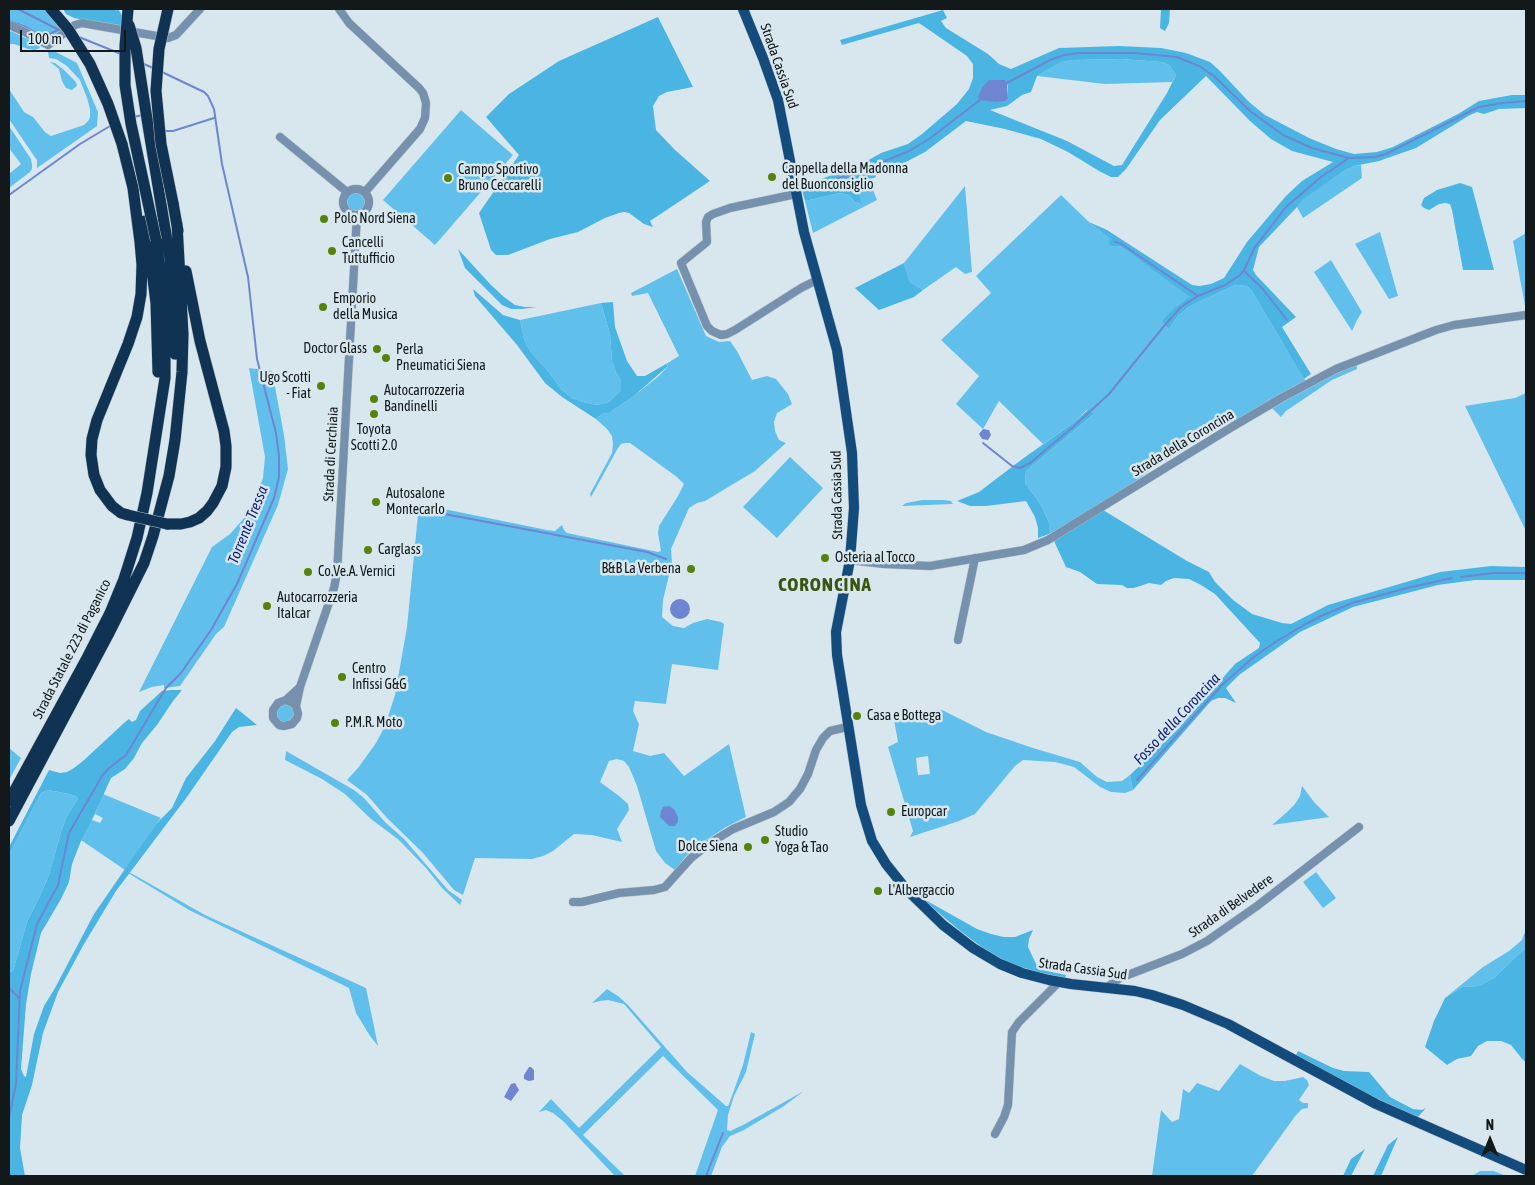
<!DOCTYPE html>
<style>
body{margin:0}
#map{position:relative;width:1535px;height:1185px;overflow:hidden;background:#d8e7ee;font-family:"Asap Condensed",sans-serif}
canvas{display:block}
.frame{position:absolute;inset:0;border:10px solid #13191b;pointer-events:none}
.north{position:absolute;left:1465px;top:1115px;width:50px;height:50px;-webkit-text-stroke:4px #d8e7ee;paint-order:stroke;rotate:0deg;font-size:14px;font-weight:700;line-height:20px;text-align:center;color:#13191b}
.north::after{content:'';display:block;margin:auto;width:18px;height:22px;background:#13191b;clip-path:polygon(50% 0,100% 100%,50% 72%,0 100%)}
.scale{position:absolute;left:20px;top:30px;width:106px;height:22px;box-sizing:border-box;border:2px solid #13191b;border-top:0;padding-left:6px;font-size:15px;line-height:18px;white-space:nowrap;color:#13191b;-webkit-text-stroke:4px #d8e7ee;paint-order:stroke}
</style>
<div id="map">
<canvas width="1535" height="1185"></canvas>
<div class="frame"></div>
<div class="north">N</div>
<div class="scale">100 m</div>
</div>
<script>
const ctx = document.querySelector('canvas').getContext('2d');
ctx.lineJoin = 'round';
function fill(path, color) { ctx.fillStyle = color; ctx.fill(path, 'evenodd'); }
const shape = rows => new Path2D(rows.map(r => 'M' + r).join(''));
function trace(path, color, width, dash) { ctx.strokeStyle = color; ctx.lineWidth = width; ctx.lineCap = dash ? 'butt' : 'round'; ctx.setLineDash(dash || []); ctx.stroke(path); }
function label(font, color, halo, rows, align = 'center') {
  ctx.font = font + ' "Asap Condensed",sans-serif'; ctx.lineWidth = 5; ctx.setLineDash([]); ctx.textBaseline = 'middle'; ctx.strokeStyle = halo; ctx.fillStyle = color; for (const [text, x, y, turn = 0] of rows) {
    ctx.save(); ctx.translate(x, y); ctx.rotate((+turn || 0) * Math.PI / 180); ctx.textAlign = isNaN(turn) ? turn : align; if (halo) ctx.strokeText(text, 0, 0); ctx.fillText(text, 0, 0); ctx.restore();
  }
}
const green = shape([
 [9,9,47,9,64,28,46,42,9,23],
 [11,31,38,44,40,48,35,50,28,49,14,44,9,44,9,33],
 [52,50,77,63,98,112,97,126,37,168,37,160,34,156,9,119,9,89,24,112,33,117,45,132,51,136,84,125,89,120,90,117,90,109,87,98,80,80,67,66,56,59,49,58,48,52],
 [1121,59,1161,62,1169,65,1176,75,1172,82,1105,84,1037,76,1061,62,1073,60],
 [50,62,55,63,64,70,76,82,77,86,72,90,66,88,62,81,59,69],
 [461,110,513,155,435,245,383,200],
 [9,126,31,159,32,165,32,169,30,172,9,188,9,174,21,164,9,148],
 [1361,165,1362,178,1303,218,1297,207,1301,200,1344,171,1354,166],
 [869,180,877,200,813,233,805,201,840,193,849,195,855,202,860,204,857,184],
 [965,186,972,272,965,274,956,267,923,290,910,282,904,263],
 '347 202a9 9 0 1 1 18 0a9 9 0 1 1-18 0Z',
 [1061,195,1089,222,1110,239,1112,246,1120,246,1191,297,1176,306,1169,329,1177,317,1190,306,1233,286,1238,285,1247,286,1252,291,1306,382,1229,425,1226,421,1152,469,1122,491,1078,519,1049,534,1049,523,1041,505,1025,483,1026,471,1093,415,1087,410,1073,423,1043,444,999,401,983,429,956,404,979,376,941,340,991,293,976,276],
 [1380,232,1398,296,1389,299,1355,244],
 [1526,233,1526,311,1513,241],
 [1331,260,1362,312,1357,320,1352,331,1314,272],
 [677,269,706,336,719,342,730,341,737,351,752,380,767,376,776,379,788,394,792,404,777,413,774,422,775,431,779,440,786,443,755,471,705,501,697,503,689,508,671,549,672,563,663,600,662,617,673,626,684,628,693,623,707,619,721,622,724,624,718,670,672,664,666,704,635,701,633,711,639,724,633,751,650,756,664,753,684,776,729,744,746,817,726,827,697,846,686,856,675,870,665,863,656,851,637,786,629,767,624,761,617,759,609,761,600,782,619,796,628,804,629,810,617,829,622,842,592,835,574,834,553,851,543,856,532,859,475,858,463,895,454,890,423,853,387,818,367,795,347,780,358,768,376,743,385,726,395,695,407,627,419,504,547,530,555,531,562,525,564,530,567,533,658,552,661,551,658,533,659,526,678,496,684,484,677,477,630,443,625,443,621,444,618,448,591,497,590,494,612,453,613,444,612,436,607,429,596,419,602,414,609,413,634,396,660,375,668,366,666,364,679,356,648,293,632,296,631,293],
 [601,303,610,334,612,361,616,372,621,381,621,390,609,402,597,405,583,402,572,398,561,389,548,371,530,351,524,339,520,320],
 [1357,363,1357,369,1332,380,1286,411,1281,417,1272,408,1319,381],
 [249,368,272,371,284,435,288,469,278,505,224,627,216,634,180,686,164,688,164,685,152,687,139,692,212,547,230,534,245,517,251,507,263,478,265,457],
 [1526,393,1526,531,1465,406,1515,398],
 [790,457,823,488,777,538,743,507],
 [922,500,943,500,951,501,953,504,902,506,906,503],
 '276 713a9 9 0 1 1 18 0a9 9 0 1 1-18 0Z',
 [942,710,986,732,1033,748,1080,762,1097,777,1107,782,1122,781,1130,775,1133,790,1125,793,1111,792,1100,787,1074,767,1055,762,1023,760,1015,766,975,814,959,821,910,837,913,831,888,747,898,742,894,720],
 [928,756,930,774,918,775,916,758],
 [9,748,21,758,9,780],
 [286,751,354,790,364,798,385,822,404,839,448,890,462,900,460,905,442,888,426,868,399,840,371,819,345,794,322,779,285,760],
 [1302,786,1314,802,1329,817,1272,825,1286,813,1295,804,1300,796],
 [48,790,69,794,75,796,78,799,67,816,61,832,49,875,39,898,27,922,13,971,9,972,9,855,41,793],
 [103,794,161,818,156,824,125,870,81,840,92,820,100,823,103,818,95,814],
 [129,872,205,915,366,988,378,1046,370,1036,356,1013,349,988,189,910,128,873],
 [1316,872,1336,898,1323,908,1303,882],
 [1526,932,1526,947,1494,978,1479,986,1462,987,1445,998,1483,967,1509,951,1522,940,1524,934],
 [607,989,618,996,628,1005,687,1072,726,1106,728,1106,729,1104,743,1065,751,1032,755,1034,746,1072,734,1096,728,1115,727,1130,730,1131,743,1125,804,1091,784,1106,744,1130,730,1136,722,1147,711,1176,695,1176,718,1110,663,1056,583,1135,625,1176,615,1176,563,1121,553,1113,546,1110,539,1112,551,1099,579,1128,661,1047,624,1004,608,1000,600,1001,592,1003],
 [1240,1064,1261,1076,1274,1081,1285,1081,1303,1077,1307,1080,1309,1085,1299,1100,1303,1103,1308,1103,1308,1108,1302,1109,1296,1115,1252,1176,1152,1176,1161,1110,1172,1122,1179,1119,1183,1089,1189,1093,1197,1083,1219,1091],
 [1480,1171,1494,1171,1506,1176,1472,1176]
]);
const forest = shape([
 [63,9,118,9,123,17,122,27,74,18,66,14],
 [1161,9,1170,9,1169,23,1165,31,1160,28],
 [943,10,947,18,941,21,946,28,988,54,999,64,1011,69,1059,48,1119,46,1161,48,1186,53,1210,62,1219,70,1249,102,1265,115,1309,138,1336,149,1354,154,1377,152,1393,147,1458,114,1479,101,1512,95,1526,95,1526,108,1499,109,1484,114,1477,112,1470,115,1416,148,1379,161,1354,166,1344,171,1302,200,1297,207,1259,247,1253,270,1256,275,1296,317,1282,327,1311,374,1304,379,1252,291,1247,286,1238,285,1233,286,1190,306,1177,317,1169,329,1162,321,1176,306,1190,297,1120,246,1112,246,1109,245,1110,239,1089,222,1107,230,1192,285,1199,286,1211,284,1224,278,1247,242,1286,196,1302,181,1333,162,1292,151,1271,139,1250,121,1206,76,1160,120,1126,169,1118,177,1111,177,1099,171,1068,152,1041,139,1005,129,966,121,925,152,902,164,874,171,876,177,857,184,861,204,855,202,849,195,840,193,805,201,801,186,858,166,881,153,908,144,922,134,957,104,969,89,973,78,973,64,967,56,919,23,842,45,840,40],
 [1121,59,1161,62,1169,65,1176,75,1167,93,1122,165,1114,166,1067,141,990,110,1007,106,1022,95,1031,92,1037,76,1061,62,1073,60],
 [989,80,1005,80,1008,86,1008,98],
 [658,17,693,87,667,92,659,96,653,106,656,130,674,149,710,181,650,221,653,227,644,224,629,213,624,212,619,213,605,218,578,232,550,239,508,255,496,255,491,250,479,213,519,155,486,117,509,94,559,61],
 [1460,183,1472,187,1494,270,1463,270,1452,210,1450,204,1445,203,1439,204,1429,210,1424,208,1421,205,1424,198,1437,190],
 [458,249,491,285,504,297,515,305,525,307,537,307,522,309,511,309,502,305,465,268],
 [904,263,910,282,923,290,914,297,879,310,855,288],
 [473,289,503,315,520,320,524,339,530,351,548,371,561,389,572,398,583,402,597,405,609,402,621,390,621,381,616,372,612,361,610,334,601,303,613,302,615,327,627,361,637,376,645,376,666,364,668,366,634,396,609,413,602,414,596,419,562,397,545,383,517,345,475,296],
 [1088,410,1094,414,1026,471,1025,483,1041,505,1049,523,1049,534,1038,538,1038,528,1035,517,1026,501,986,506,970,506,957,501,979,492,1021,460,1073,423],
 [1103,510,1187,561,1209,572,1215,582,1233,600,1252,614,1282,623,1291,624,1328,605,1440,572,1491,566,1526,567,1526,580,1475,580,1438,585,1353,607,1300,632,1239,675,1226,688,1236,703,1225,698,1218,698,1211,701,1133,790,1130,775,1178,729,1235,664,1259,648,1260,643,1215,594,1201,585,1189,579,1174,578,1166,581,1161,585,1149,583,1134,588,1127,588,1122,585,1097,584,1080,572,1066,567,1054,541],
 [171,690,182,690,173,701,157,725,142,743,134,758,125,769,111,778,92,820,81,841,72,864,69,882,61,899,41,933,31,974,26,1004,21,1069,24,1076,26,1077,34,1034,44,1006,55,988,94,914,156,824,172,808,186,778,215,741,236,708,257,725,239,727,232,732,187,797,116,891,84,944,58,992,43,1033,32,1085,22,1115,20,1148,25,1176,9,1176,9,972,13,971,27,922,39,898,49,875,61,832,67,816,78,799,75,796,69,794,48,790,41,793,9,855,9,847,49,770,60,773,67,772,74,768,83,761,124,723,129,719,132,722,136,720,140,711,162,691],
 [920,897,977,929,991,934,1004,937,1015,937,1033,930,1029,939,1028,947,1036,964,1042,970,1066,975,1065,978,1039,973,1012,964,991,954,959,930],
 [1526,947,1526,1062,1523,1060,1511,1045,1501,1041,1487,1041,1478,1046,1471,1056,1457,1059,1447,1065,1425,1047,1434,1021,1445,998,1462,987,1479,986,1494,978],
 [1298,1051,1333,1068,1344,1071,1369,1072,1390,1097,1413,1109,1422,1110,1426,1108,1417,1118,1357,1090,1296,1055],
 [1398,1137,1381,1176,1373,1176,1388,1145],
 [1365,1149,1351,1176,1343,1176,1351,1159]
]);
const water = shape([
 [989,80,1005,80,1007,83,1008,98,1005,101,996,102,980,100,978,97,982,88],
 [983,429,989,430,991,435,988,440,982,439,979,434],
 '670 609a10 10 0 1 1 20 0a10 10 0 1 1-20 0Z',
 [669,806,674,809,678,817,678,822,675,826,669,826,660,817,661,811,663,807],
 [529,1067,531,1067,534,1070,534,1080,529,1081,524,1079,524,1075],
 [515,1083,519,1090,511,1101,504,1097,511,1084]
]);
const stream = shape([
 [18,9,63,32],
 [9,21,26,27,43,37,58,30],
 [79,37,121,54],
 [144,64,153,68],
 [1005,84,1050,60,1064,55,1079,53,1134,53,1177,57,1199,66,1214,76,1250,111,1283,135,1312,148,1349,158,1375,157,1386,154,1479,107,1503,103,1526,101],
 [133,117,143,115],
 [164,131,173,131,214,118],
 [806,190,868,168,909,151,929,139,980,100],
 [9,195,80,144,110,126],
 [1115,242,1120,243,1198,296],
 [1244,271,1262,288,1287,320],
 [983,443,1012,466,1020,468,1030,463,1073,427,1109,394,1164,326,1181,307,1198,296,1225,285,1240,275,1244,270,1255,247,1286,207,1321,177,1349,158],
 [423,510,647,552,666,559],
 [1461,577,1493,573,1526,573],
 [1137,780,1222,685,1255,656,1277,641,1304,625,1321,616,1352,603,1407,588,1452,578],
 [9,988,19,998],
 [9,1117,16,1084,20,991,37,924,58,885,69,833,102,776,108,769,126,755,166,688,181,673,211,630,237,584,274,498,279,477,279,456,276,433,257,359,248,277,222,164,214,109,208,96,204,92,162,72],
 [9,1173,9,1176],
 [706,1176,723,1133]
]);
const minor = shape([
 [339,9,349,23,419,88,423,93,426,103,425,118,420,129,365,192],
 [9,25,25,32,48,45,75,25,82,23,168,38,176,35,200,9],
 [280,137,347,192],
 '343 202a13 13 0 1 1 26 0a13 13 0 1 1-26 0Z',
 [796,194,730,208,713,214,708,217,706,222,707,242,681,263,707,326,712,331,721,335,727,334,735,330,801,288,817,280],
 [850,560,884,564,930,566,1024,550,1048,540,1227,430,1283,397,1336,369,1436,330,1454,325,1526,315],
 [958,640,975,558],
 [286,700,293,703,296,706,298,714,297,718,292,724,284,726,279,725,273,718,273,710,278,703,286,700,299,688],
 [296,706,300,687,334,588,337,573,357,215],
 [573,902,582,902,619,893,654,890,665,887,691,858,710,843,733,829,774,812,789,802,800,789,808,774,816,750,823,738,830,731,847,727],
 [1107,987,1120,978,1182,954,1207,941,1257,906,1359,827],
 [995,1134,1004,1117,1008,1105,1012,1032,1019,1022,1059,982]
]);
const major = shape([
 [743,9,763,58,778,100,804,232,837,350,852,453,854,508,850,560,836,632,837,655,861,805,872,841,886,864,906,889,943,925,973,948,1000,964,1022,973,1049,980,1071,984,1135,991,1152,995,1183,1005,1228,1024,1376,1104,1526,1170]
]);
const highway = shape([
 [147,119,170,259,175,312,175,354],
 [122,144,133,188,140,242,142,265,141,294,137,317,128,344,97,420,92,439,91,455,94,475,100,490,112,506,121,513,128,515],
 [173,203,178,231],
 [145,221,150,255,156,303,158,372],
 [167,524,181,524,190,522,199,518,207,511,213,503,222,486,226,467,226,446,224,431,200,341,186,271],
 [9,801,86,660,110,613,124,579,137,538,147,493,165,378,165,328,162,283,156,240],
 [9,821,108,635,144,563,153,536,169,476,175,440,182,372,183,334,177,224]
]);
const highwayBridge = shape([
 [51,9,68,29,90,64,108,104,122,144],
 [128,9,125,46,125,85,131,124,156,240],
 [168,9,159,49,156,91,161,144,173,203],
 [129,25,136,48,147,119],
 [128,515,167,524]
]);
const markers = [
 [772,177,5,"#56820b"],
 [448,178,5,"#56820b"],
 [324,219,5,"#56820b"],
 [332,251,5,"#56820b"],
 [323,307,5,"#56820b"],
 [377,349,5,"#56820b"],
 [386,358,5,"#56820b"],
 [321,386,5,"#56820b"],
 [374,399,5,"#56820b"],
 [374,414,5,"#56820b"],
 [376,502,5,"#56820b"],
 [368,550,5,"#56820b"],
 [825,558,5,"#56820b"],
 [691,569,5,"#56820b"],
 [308,572,5,"#56820b"],
 [267,606,5,"#56820b"],
 [342,677,5,"#56820b"],
 [857,716,5,"#56820b"],
 [335,723,5,"#56820b"],
 [891,812,5,"#56820b"],
 [765,840,5,"#56820b"],
 [748,847,5,"#56820b"],
 [878,891,5,"#56820b"]
];
const streetNames = [
 ["Strada Cassia Sud",779,66,71],
 ["Strada della Coroncina",1183,443,-31],
 ["Strada di Cerchiaia",331,454,-87],
 ["Strada Cassia Sud",837,495,-91],
 ["Strada Statale 223 di Paganico",72,649,-63],
 ["Strada di Belvedere",1231,906,-35],
 ["Strada Cassia Sud",1083,969,8]
];
const poiNames = [
 ["Cappella della Madonna",782,169],
 ["del Buonconsiglio",782,185],
 ["Campo Sportivo",458,170],
 ["Bruno Ceccarelli",458,186],
 ["Polo Nord Siena",334,219],
 ["Cancelli",342,243],
 ["Tuttufficio",342,259],
 ["Emporio",333,299],
 ["della Musica",333,315],
 ["Doctor Glass",367,349,"right"],
 ["Perla",396,350],
 ["Pneumatici Siena",396,366],
 ["Ugo Scotti",311,378,"right"],
 ["- Fiat",311,394,"right"],
 ["Autocarrozzeria",384,391],
 ["Bandinelli",384,407],
 ["Toyota",374,430,"center"],
 ["Scotti 2.0",374,446,"center"],
 ["Autosalone",386,494],
 ["Montecarlo",386,510],
 ["Carglass",378,550],
 ["Osteria al Tocco",835,558],
 ["B&B La Verbena",681,569,"right"],
 ["Co.Ve.A. Vernici",318,572],
 ["Autocarrozzeria",277,598],
 ["Italcar",277,614],
 ["Centro",352,669],
 ["Infissi G&G",352,685],
 ["Casa e Bottega",867,716],
 ["P.M.R. Moto",345,723],
 ["Europcar",901,812],
 ["Studio",775,832],
 ["Yoga & Tao",775,848],
 ["Dolce Siena",738,847,"right"],
 ["L'Albergaccio",888,891]
];
const waterNames = [
 ["Torrente Tressa",248,525,-68],
 ["Fosso della Coroncina",1177,719,-47]
];
const districtNames = [
 ["CORONCINA",825,585]
];
fill(green, '#61c0eb');
fill(forest, '#4ab5e3');
fill(water, '#6e86d1');
trace(stream, '#6e86d1', 2);
trace(minor, '#b5c2c8', 9);
trace(major, '#b5c2c8', 11);
trace(highway, '#b5c2c8', 12);
trace(minor, '#7691ad', 8);
trace(major, '#134b7c', 10);
trace(highway, '#103353', 11);
trace(highwayBridge, '#b5c2c8', 12, []);
trace(highwayBridge, '#103353', 11);
for (const [x, y, r, color] of markers) { const dot = new Path2D(); dot.arc(x, y, r, 0, 2 * Math.PI); ctx.fillStyle = color; ctx.fill(dot); trace(dot, '#d8e7ee', 2); }
label('14px', '#13191b', '#d8e7ee', streetNames);
label('14px', '#13191b', '#d8e7ee', poiNames, 'left');
label('italic 15px', '#131c74', '#d8e7ee', waterNames);
ctx.letterSpacing = '1px';
label('bold 19px', '#395510', '#d8e7ee', districtNames);
ctx.letterSpacing = '0px';
</script>
